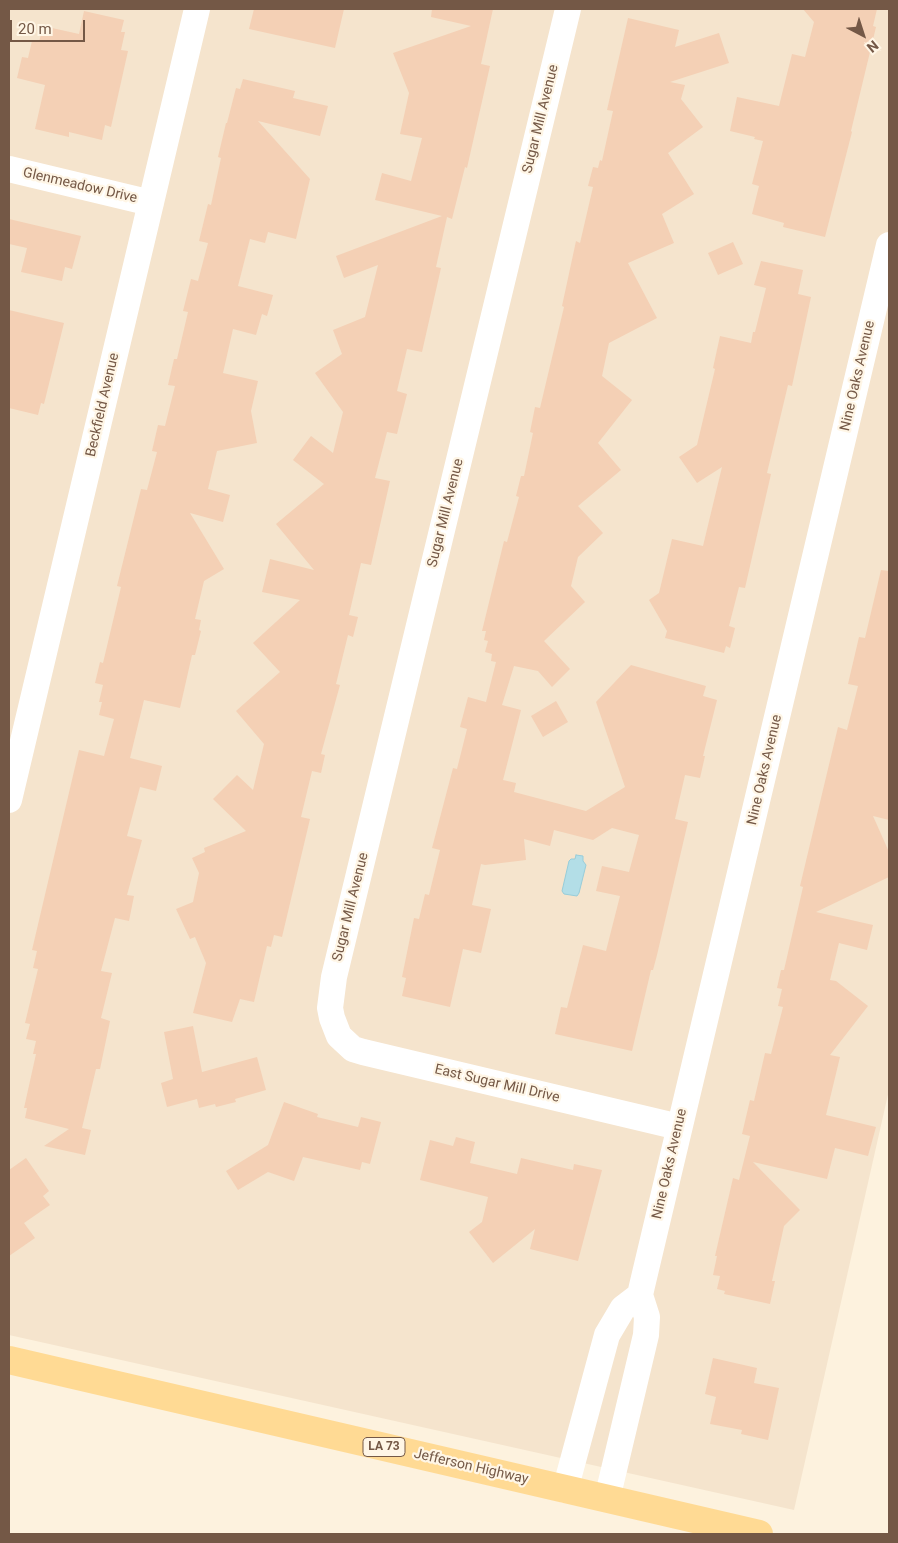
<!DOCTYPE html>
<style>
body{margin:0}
#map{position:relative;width:898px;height:1543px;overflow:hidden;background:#fdf2de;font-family:Roboto,sans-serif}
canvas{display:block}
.frame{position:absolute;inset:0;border:10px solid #745846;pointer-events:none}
.north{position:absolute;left:838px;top:10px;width:50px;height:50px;-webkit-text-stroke:4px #fff6e6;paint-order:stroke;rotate:140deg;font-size:14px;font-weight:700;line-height:20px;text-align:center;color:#745846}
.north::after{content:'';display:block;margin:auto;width:18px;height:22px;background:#745846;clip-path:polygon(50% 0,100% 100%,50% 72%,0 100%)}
.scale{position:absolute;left:10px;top:20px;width:75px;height:22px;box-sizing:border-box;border:2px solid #745846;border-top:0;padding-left:6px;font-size:15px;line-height:18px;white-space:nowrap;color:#745846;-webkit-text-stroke:4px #fff6e6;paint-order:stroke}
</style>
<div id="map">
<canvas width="898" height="1543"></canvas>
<div class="frame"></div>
<div class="north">N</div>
<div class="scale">20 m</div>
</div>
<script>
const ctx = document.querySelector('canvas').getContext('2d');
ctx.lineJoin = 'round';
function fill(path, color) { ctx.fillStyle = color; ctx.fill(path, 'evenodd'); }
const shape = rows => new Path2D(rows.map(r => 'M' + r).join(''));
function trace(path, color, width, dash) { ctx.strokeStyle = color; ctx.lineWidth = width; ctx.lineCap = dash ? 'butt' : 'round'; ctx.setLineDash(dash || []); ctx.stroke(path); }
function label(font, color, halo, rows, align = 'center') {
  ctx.font = font + ' Roboto,sans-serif'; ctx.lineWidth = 4.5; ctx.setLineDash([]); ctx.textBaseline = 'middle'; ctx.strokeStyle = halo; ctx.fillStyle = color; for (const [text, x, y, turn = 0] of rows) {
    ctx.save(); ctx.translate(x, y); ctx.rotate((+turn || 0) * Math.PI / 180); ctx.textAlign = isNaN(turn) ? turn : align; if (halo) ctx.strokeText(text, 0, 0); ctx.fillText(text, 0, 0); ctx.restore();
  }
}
const residential = shape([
 [9,9,889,9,889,1090,794,1510,9,1335]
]);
const water = shape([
 [576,855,583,856,583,861,586,865,579,893,577,896,564,894,562,891,569,861,571,859,575,859,576,855]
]);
const building = shape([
 [254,9,344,9,335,48,249,29],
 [432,9,493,9,481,64,490,66,467,168,465,167,452,219,447,217,436,267,441,268,422,352,407,349,397,391,407,394,397,434,387,432,375,478,390,481,371,565,361,563,349,615,358,617,353,637,348,635,336,684,340,685,321,754,325,755,321,773,312,771,301,817,310,819,282,937,274,935,271,947,267,946,254,1002,240,999,232,1022,193,1013,206,963,195,937,190,939,176,909,193,902,199,873,192,858,205,852,204,848,246,831,213,799,237,775,253,790,264,744,236,711,280,672,253,643,300,600,262,592,270,559,314,570,276,524,324,484,293,460,311,436,333,453,343,412,315,373,342,354,333,330,365,317,378,265,344,278,336,256,442,216,375,200,382,173,411,181,422,138,400,134,409,93,393,53,471,26,431,17],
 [803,9,877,9,873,26,876,27,851,131,852,132,825,237,783,227,784,223,752,214,759,186,752,184,763,141,754,139,755,137,730,131,737,97,779,106,792,54,805,57,814,22],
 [84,11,124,20,121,32,125,32,121,50,128,51,111,127,105,125,102,140,69,132,69,137,35,129,45,85,17,78,22,57,28,58,32,41,39,42,43,26,79,34],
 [628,18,679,30,675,47,719,33,729,63,670,82,685,85,681,99,703,127,668,153,694,194,662,214,674,243,628,263,657,318,609,343,602,376,632,400,598,443,621,470,578,506,603,533,578,557,571,586,585,602,544,641,570,669,552,687,538,671,514,666,502,705,521,710,503,780,516,783,514,792,586,811,625,787,596,702,631,665,706,686,703,696,717,700,703,756,705,756,700,778,685,775,675,819,688,822,657,955,653,970,651,970,632,1051,555,1034,561,1007,567,1008,583,945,606,951,620,896,596,891,602,866,629,872,639,835,612,828,593,840,554,830,550,846,524,839,526,860,485,865,481,864,472,905,491,909,481,953,463,949,450,1007,402,996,406,978,402,977,414,918,419,919,425,894,429,895,440,850,432,848,453,768,457,769,467,729,460,727,468,697,486,702,496,662,491,661,492,654,485,652,488,641,484,640,486,631,482,631,504,541,507,542,519,497,516,496,521,476,524,476,533,433,530,432,535,407,540,408,564,307,562,306,576,241,580,243,593,187,588,186,593,167,598,168,600,160,602,161,613,111,607,110],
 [243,79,295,91,293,98,328,106,320,136,258,121,310,179,296,239,268,232,265,243,250,239,238,286,273,295,267,316,262,314,256,335,233,329,223,373,258,381,251,411,257,443,217,451,208,489,230,495,223,522,190,513,224,569,204,581,195,619,201,620,199,630,201,631,195,655,192,655,180,708,144,700,130,758,162,766,156,791,140,787,127,836,142,840,127,895,134,896,129,921,115,918,101,971,112,973,101,1018,110,1021,100,1069,96,1069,82,1128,91,1130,85,1155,44,1146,69,1129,25,1118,27,1108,24,1108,36,1054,33,1054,36,1041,26,1039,30,1024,25,1023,38,969,33,968,37,951,32,950,79,750,104,756,114,719,99,715,102,702,99,702,103,685,95,683,100,662,103,663,121,587,117,586,141,489,147,490,157,452,152,451,158,425,165,426,175,386,168,385,174,359,177,359,188,312,183,311,191,279,198,281,208,243,199,241,208,204,211,205,221,158,218,157,226,123,227,123,236,88,240,89],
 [9,219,81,236,72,269,65,267,62,281,21,272,27,248,9,244],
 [733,242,743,264,718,275,708,253],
 [761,261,803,270,798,294,811,297,792,386,788,385,767,473,771,474,745,588,739,587,729,626,735,628,730,648,726,646,724,653,665,638,667,631,649,600,659,593,672,539,703,546,722,467,697,483,679,457,697,445,715,369,713,368,720,336,751,343,753,332,755,332,766,288,754,285],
 [9,310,64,323,44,404,41,403,38,415,9,408],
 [881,570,889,571,889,820,873,816,889,852,889,877,816,912,873,925,867,950,839,943,830,980,836,981,868,1006,830,1055,840,1057,826,1115,876,1127,868,1156,835,1148,827,1179,753,1162,800,1210,784,1226,772,1281,775,1281,770,1304,724,1294,725,1291,717,1289,720,1276,713,1275,717,1256,715,1256,733,1178,739,1180,750,1136,742,1134,750,1100,754,1101,765,1053,771,1054,783,1007,778,1006,782,989,777,988,781,970,784,970,803,887,800,886,838,727,847,730,858,686,848,684,859,637,865,638],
 [556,701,568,722,543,737,531,716],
 [193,1026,202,1072,257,1057,266,1090,235,1099,236,1102,216,1107,215,1104,199,1108,197,1099,167,1107,161,1083,173,1079,164,1032],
 [284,1102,318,1114,317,1117,358,1127,361,1117,381,1122,370,1164,362,1162,360,1170,303,1157,294,1181,268,1172,238,1190,226,1171,268,1145],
 [456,1137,475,1142,470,1163,517,1174,521,1158,573,1170,574,1164,602,1170,578,1261,530,1249,535,1229,493,1263,469,1232,482,1222,488,1197,420,1180,430,1140,453,1146],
 [26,1158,49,1191,43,1196,50,1205,24,1223,35,1238,9,1256,9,1170],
 [713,1358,757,1368,754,1383,779,1388,768,1440,741,1434,742,1430,710,1424,716,1397,705,1394]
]);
const minor = shape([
 [568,9,334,977,330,1008,332,1018,339,1036,353,1049,363,1052,679,1127],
 [9,169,151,203],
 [9,800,197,9],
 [565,1490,607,1335,623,1308,640,1295],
 [607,1499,646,1335,647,1317,640,1295,642,1286,889,245]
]);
const major = shape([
 [9,1360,759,1534]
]);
const shields = [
 [384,1447,42]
];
const shieldNames = [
 ["LA 73",384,1447]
];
const streetNames = [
 ["Sugar Mill Avenue",541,119,-76],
 ["Glenmeadow Drive",80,186,13],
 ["Nine Oaks Avenue",858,376,-77],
 ["Beckfield Avenue",103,405,-77],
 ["Sugar Mill Avenue",446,513,-76],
 ["Nine Oaks Avenue",765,770,-77],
 ["Sugar Mill Avenue",351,907,-76],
 ["East Sugar Mill Drive",497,1084,13],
 ["Nine Oaks Avenue",670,1164,-77],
 ["Jefferson Highway",471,1467,13]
];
fill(residential, '#f5e4cd');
fill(water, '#b3dee7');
trace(water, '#98cdd9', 1);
fill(building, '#f4d0b5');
trace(minor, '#fff', 26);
trace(major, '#ffda94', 28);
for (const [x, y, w] of shields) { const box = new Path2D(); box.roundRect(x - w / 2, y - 9.5, w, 19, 4); ctx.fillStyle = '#fff6e6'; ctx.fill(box); trace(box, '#745846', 1); }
label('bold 12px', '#745846', null, shieldNames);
label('14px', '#745846', '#fff6e6', streetNames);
</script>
